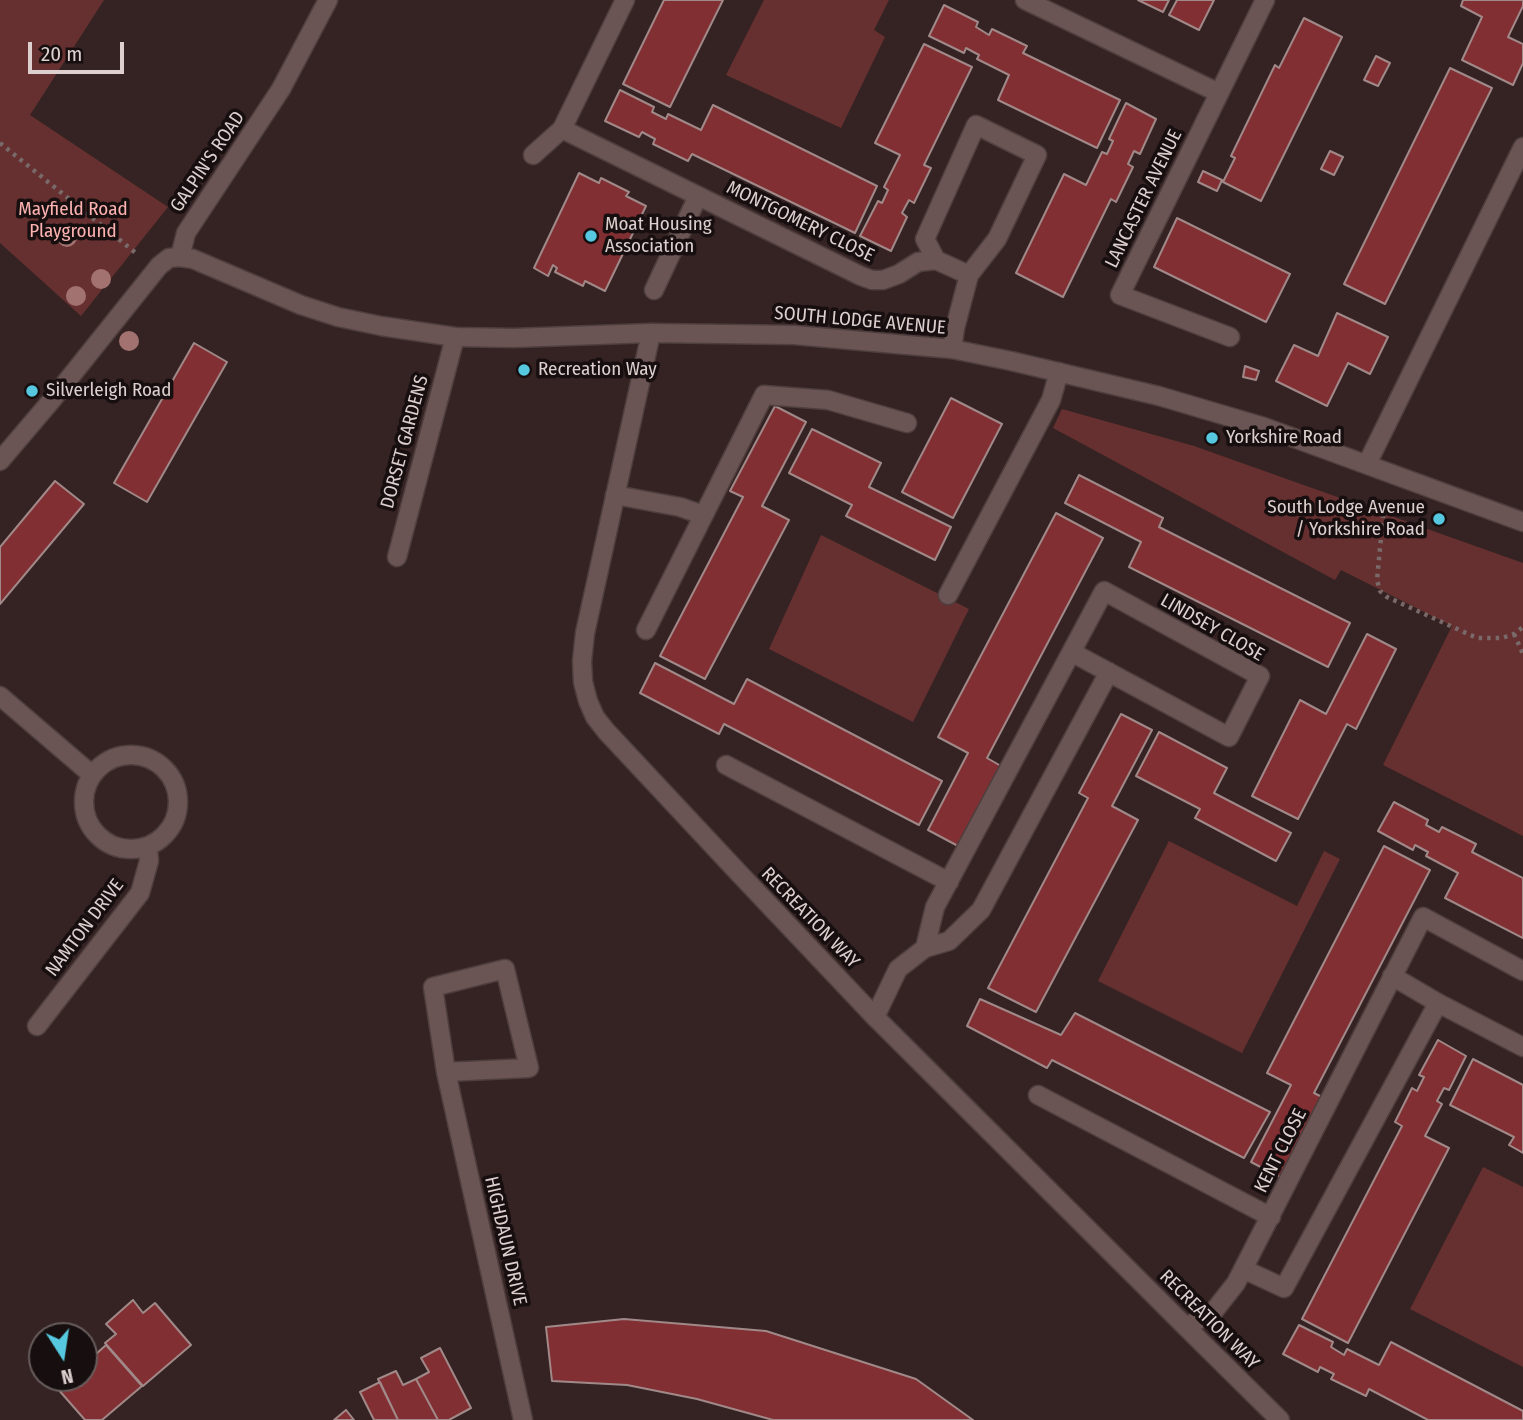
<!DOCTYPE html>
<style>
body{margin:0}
#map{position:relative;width:1523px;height:1420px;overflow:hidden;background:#352323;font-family:"Fira Sans Condensed",sans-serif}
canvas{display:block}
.north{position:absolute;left:28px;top:1322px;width:70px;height:70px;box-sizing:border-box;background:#170f0f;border:2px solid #665c5b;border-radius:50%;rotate:168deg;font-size:19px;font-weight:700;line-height:28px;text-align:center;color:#dccfce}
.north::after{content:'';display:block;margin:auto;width:24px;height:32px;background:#56c9e0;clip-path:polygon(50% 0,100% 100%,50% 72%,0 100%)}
.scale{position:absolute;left:28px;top:42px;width:96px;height:32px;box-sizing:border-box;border:4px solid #dccfce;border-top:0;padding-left:9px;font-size:21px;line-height:24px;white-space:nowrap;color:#dccfce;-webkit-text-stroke:5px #170f0f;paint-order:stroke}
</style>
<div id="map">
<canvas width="1523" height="1420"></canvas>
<div class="north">N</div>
<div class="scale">20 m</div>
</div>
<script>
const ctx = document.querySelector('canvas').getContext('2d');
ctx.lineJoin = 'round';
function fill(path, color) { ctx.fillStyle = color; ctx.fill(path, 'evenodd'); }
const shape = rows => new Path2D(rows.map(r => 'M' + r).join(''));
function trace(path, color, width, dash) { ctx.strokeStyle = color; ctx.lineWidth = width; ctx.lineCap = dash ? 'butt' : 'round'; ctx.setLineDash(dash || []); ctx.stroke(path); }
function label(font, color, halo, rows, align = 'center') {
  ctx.font = font + ' "Fira Sans Condensed",sans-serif'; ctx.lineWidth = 7; ctx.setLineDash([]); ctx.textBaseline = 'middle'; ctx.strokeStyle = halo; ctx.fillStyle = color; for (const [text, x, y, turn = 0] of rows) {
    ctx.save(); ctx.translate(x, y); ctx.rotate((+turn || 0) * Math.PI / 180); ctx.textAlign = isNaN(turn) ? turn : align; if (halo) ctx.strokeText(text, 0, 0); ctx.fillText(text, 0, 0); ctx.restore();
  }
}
const green = shape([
 [0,0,104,0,30,115,168,207,81,316,0,243],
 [764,0,889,0,874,30,885,37,841,128,726,75],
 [1062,409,1194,446,1523,563,1523,836,1383,765,1452,626,1341,570,1335,580,1053,428],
 [821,535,969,609,913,722,769,649],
 [1169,841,1297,906,1324,851,1340,859,1242,1053,1098,981],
 [1483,1167,1523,1187,1523,1367,1410,1309]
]);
const building = shape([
 [664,0,723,0,670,107,623,84,664,0],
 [1138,0,1169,0,1163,12,1138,0],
 [1177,0,1214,0,1199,30,1169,15,1177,0],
 [1463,0,1523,0,1523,6,1508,37,1523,44,1523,63,1513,85,1462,60,1482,17,1461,6,1463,0],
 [944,5,978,22,976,27,989,35,992,29,1027,46,1023,53,1120,100,1097,148,998,100,1009,75,977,59,979,55,966,48,964,53,929,36,944,5],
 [1304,18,1342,37,1261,201,1223,182,1235,158,1231,156,1275,65,1279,68,1304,18],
 [924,44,972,67,924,165,931,168,914,203,909,200,902,213,907,217,891,251,860,236,878,201,882,203,888,190,884,187,900,155,875,143,924,44],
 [1376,56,1390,63,1378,86,1364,80,1376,56],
 [1450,68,1492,88,1385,304,1344,284,1450,68],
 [620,90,654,107,652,112,666,119,668,114,701,130,713,105,877,186,855,233,692,154,688,161,653,144,655,139,642,132,639,137,605,121,620,90],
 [1126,103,1156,119,1140,154,1134,151,1128,164,1133,167,1116,202,1111,199,1063,297,1016,273,1064,174,1086,185,1102,152,1107,154,1113,141,1109,139,1126,103],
 [1330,151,1343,157,1334,175,1321,169,1330,151],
 [1203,171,1222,180,1217,191,1198,182,1203,171],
 [579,173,599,183,601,178,629,192,626,196,646,206,605,291,585,281,583,286,555,272,557,268,553,265,548,276,534,268,579,173],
 [1177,218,1290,274,1266,322,1154,267,1177,218],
 [1337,313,1388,337,1370,374,1348,363,1327,406,1276,381,1294,345,1318,356,1337,313],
 [194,343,227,362,147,502,114,483,194,343],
 [1245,366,1259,371,1256,380,1243,377,1245,366],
 [951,398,1002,424,953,518,902,492,951,398],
 [775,406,806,422,762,506,789,520,705,679,660,656,743,497,730,491,775,406],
 [812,429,881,463,869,487,951,527,935,560,846,516,852,505,789,473,812,429],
 [1079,475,1163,518,1159,527,1350,623,1328,667,1129,567,1141,542,1065,503,1079,475],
 [55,481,84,504,0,604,0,547,55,481],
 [1056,513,1103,538,987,758,1001,766,958,846,928,830,968,753,938,737,1056,513],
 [1367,634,1396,649,1356,729,1347,724,1298,819,1252,796,1300,700,1326,714,1367,634],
 [655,663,734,704,747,679,942,781,919,825,724,724,719,734,640,693,655,663],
 [1121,714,1152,730,1112,806,1138,820,1036,1012,988,988,1088,798,1079,793,1121,714],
 [1159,732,1227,768,1214,793,1291,833,1276,861,1195,818,1200,809,1136,776,1159,732],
 [1394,802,1428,820,1426,825,1439,832,1442,827,1476,844,1472,852,1523,878,1523,938,1445,898,1458,873,1426,856,1428,852,1415,845,1413,850,1378,831,1394,802],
 [1384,846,1430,870,1314,1093,1324,1098,1282,1178,1251,1162,1291,1085,1267,1073,1384,846],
 [980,999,1061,1035,1075,1013,1270,1112,1244,1158,1052,1060,1047,1068,967,1026,980,999],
 [1438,1040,1466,1056,1449,1090,1444,1088,1437,1101,1442,1104,1425,1136,1449,1148,1348,1343,1302,1319,1402,1126,1395,1122,1412,1088,1417,1091,1424,1077,1419,1075,1438,1040],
 [1473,1059,1523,1085,1523,1153,1509,1145,1514,1137,1450,1105,1473,1059],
 [133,1300,143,1313,155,1303,191,1345,143,1386,105,1343,116,1334,106,1324,133,1300],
 [624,1319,766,1331,916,1379,973,1420,773,1420,697,1399,627,1385,552,1381,546,1327,624,1319],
 [1299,1325,1333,1342,1331,1347,1344,1355,1347,1349,1379,1365,1391,1342,1523,1411,1523,1420,1428,1420,1369,1389,1366,1396,1331,1379,1334,1374,1320,1367,1318,1372,1283,1354,1299,1325],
 [84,1344,95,1355,106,1345,142,1386,102,1420,85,1420,57,1388,67,1378,84,1378,84,1344],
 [440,1348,471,1408,449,1420,438,1420,416,1379,429,1372,421,1358,440,1348],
 [396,1371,403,1385,416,1379,438,1420,398,1420,378,1379,396,1371],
 [380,1382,398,1420,374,1420,360,1392,380,1382],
 [346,1410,354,1420,334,1420,346,1410]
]);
const path = shape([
 [0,143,137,254],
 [1384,506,1377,580,1380,591,1387,597,1477,638,1502,638,1514,634,1523,627],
 [1514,634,1523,654]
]);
const service = shape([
 [1025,0,1219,93],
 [533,155,562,129],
 [654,290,698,196],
 [1230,337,1120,295,1265,0],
 [615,495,680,507,703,515],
 [948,595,1051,400,1059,372],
 [646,630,764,395,828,400,907,423],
 [726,765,949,882],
 [925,948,949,941,981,910,1109,672],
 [1392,976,1438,1003,1523,1047],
 [875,1017,898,969,925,948,935,907,1104,591,1260,676,1229,737,1073,653],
 [1038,1095,1271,1217],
 [1243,1269,1284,1288,1438,1003],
 [1280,1420,1186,1327,1214,1311,1236,1283,1423,917,1523,971]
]);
const minor = shape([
 [625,0,562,129,861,276,872,280,883,280,899,274,918,262,936,260,925,239,976,125,1037,155,997,239,969,275,955,328,952,349],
 [180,257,186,233,281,89,328,0],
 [936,260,969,275],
 [651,333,585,633,582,661,583,682,588,701,595,717,606,731,735,869,875,1017,1186,1327],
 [1367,464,1523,147],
 [397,557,455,337],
 [0,696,91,774],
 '84 802a47 47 0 1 1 94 0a47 47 0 1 1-94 0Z',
 [37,1026,140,893,149,861,148,848],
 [446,1072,529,1068,505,969,433,987,446,1072,523,1420]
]);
const tertiary = shape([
 [0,461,51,401,159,266,169,258,180,257,193,259,301,305,338,317,381,326,455,337,514,338,651,333,794,335,952,349,1011,361,1159,396,1264,427,1523,522]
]);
const trees = [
 [67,237],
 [101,279],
 [76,296],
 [129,341]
];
const markers = [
 [591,236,7,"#56c9e0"],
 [524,370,7,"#56c9e0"],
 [32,391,7,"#56c9e0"],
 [1212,438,7,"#56c9e0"],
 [1439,519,7,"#56c9e0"]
];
const streetNames = [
 ["GALPIN'S ROAD",208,162,-56],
 ["LANCASTER AVENUE",1144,199,-64],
 ["MONTGOMERY CLOSE",800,222,26],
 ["SOUTH LODGE AVENUE",860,321,5],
 ["DORSET GARDENS",405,442,-75],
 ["LINDSEY CLOSE",1212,628,30],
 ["RECREATION WAY",810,918,46],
 ["NAMTON DRIVE",85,928,-53],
 ["KENT CLOSE",1281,1151,-63],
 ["HIGHDAUN DRIVE",505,1241,77],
 ["RECREATION WAY",1209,1320,45]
];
const parkNames = [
 ["Mayfield Road",73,210],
 ["Playground",73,232]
];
const poiNames = [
 ["Moat Housing",605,225],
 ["Association",605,247],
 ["Recreation Way",538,370],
 ["Silverleigh Road",46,391],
 ["Yorkshire Road",1226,438],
 ["South Lodge Avenue",1425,508,"right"],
 ["/ Yorkshire Road",1425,530,"right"]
];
fill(green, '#663030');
fill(building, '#822f33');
trace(building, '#a08988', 2);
trace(service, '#4e3f3e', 21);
trace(minor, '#4e3f3e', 21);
trace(tertiary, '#4e3f3e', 21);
trace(path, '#796968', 4.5, [3.5, 5]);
trace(service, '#6a5554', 18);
trace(minor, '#6a5554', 18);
trace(tertiary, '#6a5554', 18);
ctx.fillStyle = '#a27271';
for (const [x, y] of trees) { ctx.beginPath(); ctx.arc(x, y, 10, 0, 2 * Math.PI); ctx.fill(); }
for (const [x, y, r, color] of markers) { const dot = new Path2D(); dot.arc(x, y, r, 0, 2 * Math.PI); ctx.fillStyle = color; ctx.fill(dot); trace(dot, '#170f0f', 2.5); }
label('19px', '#dccfce', '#170f0f', streetNames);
label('19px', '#fcb2b0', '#170f0f', parkNames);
label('19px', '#dccfce', '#170f0f', poiNames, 'left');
</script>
